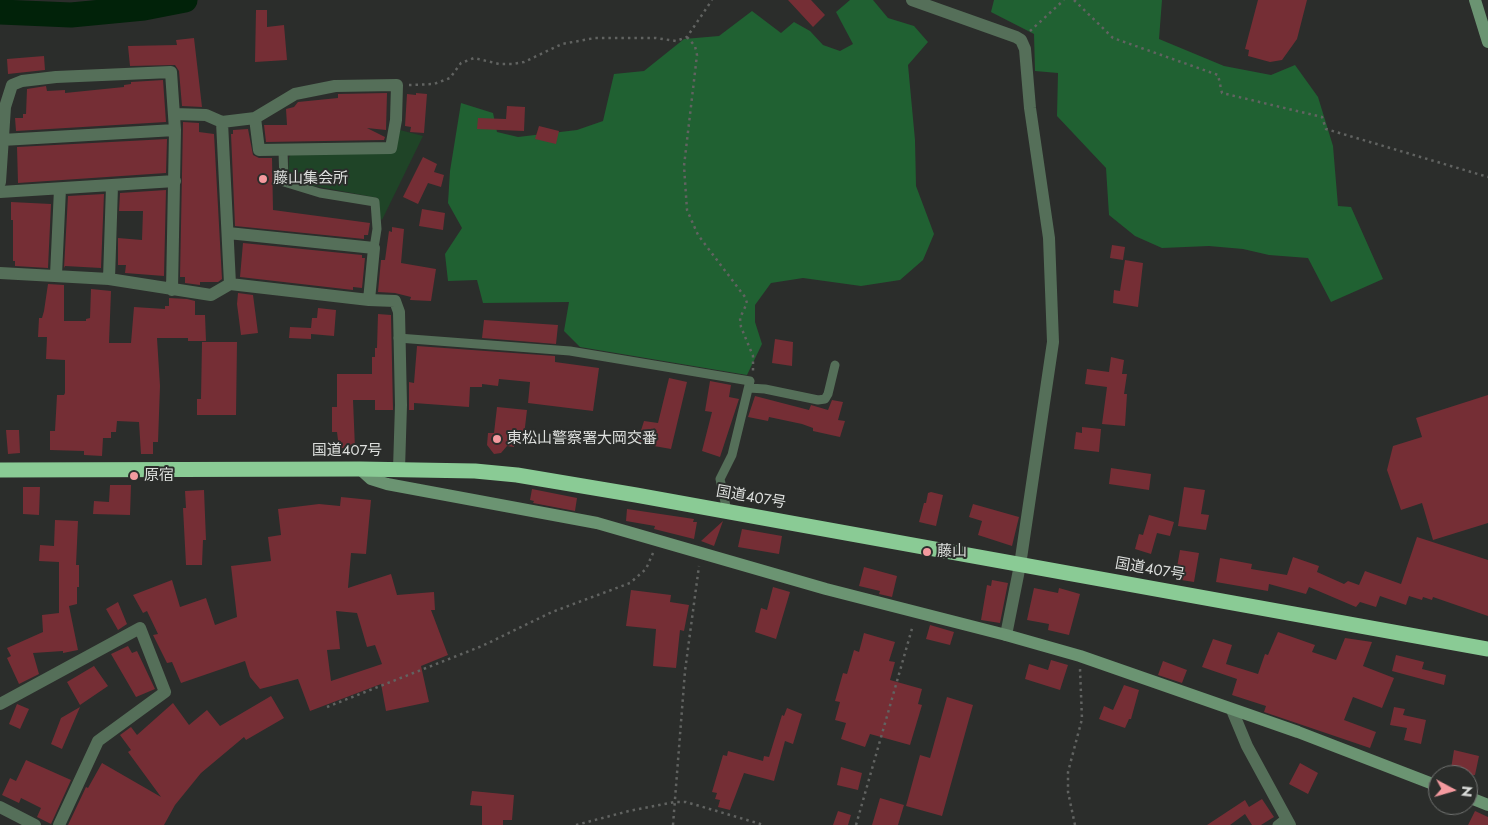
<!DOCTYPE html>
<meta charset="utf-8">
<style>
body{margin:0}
#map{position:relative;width:1488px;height:825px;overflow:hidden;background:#2b2d2b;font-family:Jost,sans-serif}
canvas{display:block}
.north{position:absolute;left:1428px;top:765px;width:50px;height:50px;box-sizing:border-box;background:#2b2d2b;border:1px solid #727472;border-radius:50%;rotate:96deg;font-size:14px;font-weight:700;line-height:20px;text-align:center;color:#dddfdd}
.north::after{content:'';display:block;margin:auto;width:18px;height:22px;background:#f49a9f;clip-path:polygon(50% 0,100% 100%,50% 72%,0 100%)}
</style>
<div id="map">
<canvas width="1488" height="825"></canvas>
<div class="north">N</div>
</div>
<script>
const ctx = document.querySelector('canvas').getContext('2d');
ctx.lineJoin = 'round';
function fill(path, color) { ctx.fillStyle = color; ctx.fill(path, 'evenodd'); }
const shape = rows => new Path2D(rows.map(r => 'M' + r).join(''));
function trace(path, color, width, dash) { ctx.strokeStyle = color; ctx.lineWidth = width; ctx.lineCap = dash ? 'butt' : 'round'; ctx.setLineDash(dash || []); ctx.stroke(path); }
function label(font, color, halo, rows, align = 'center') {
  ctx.font = font + ' Jost,"Noto Sans JP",sans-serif'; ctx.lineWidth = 4; ctx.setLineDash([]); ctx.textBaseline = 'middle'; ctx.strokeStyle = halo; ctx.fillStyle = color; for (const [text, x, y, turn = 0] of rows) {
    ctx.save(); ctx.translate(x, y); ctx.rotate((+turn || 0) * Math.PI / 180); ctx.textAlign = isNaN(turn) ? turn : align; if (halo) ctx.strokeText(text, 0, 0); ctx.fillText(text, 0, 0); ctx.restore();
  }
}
const green = shape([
 [400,130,423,136,382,220,377,216,378,198,288,181,289,158,291,154,394,153]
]);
const forest = shape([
 [850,0,873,0,888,18,914,26,928,42,908,65,915,140,916,186,934,234,923,260,900,280,861,286,803,278,771,283,755,305,755,322,762,344,747,375,580,347,564,331,569,302,483,303,477,280,448,281,445,254,462,228,448,203,450,171,461,103,493,113,497,132,518,137,577,130,603,121,614,74,644,71,684,39,719,36,752,11,781,33,794,22,810,31,823,45,840,51,853,44,836,12],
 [994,0,1162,0,1159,39,1224,66,1271,75,1295,65,1318,97,1333,146,1338,206,1351,207,1383,279,1331,302,1308,258,1269,255,1243,249,1209,246,1162,248,1135,236,1109,215,1106,168,1057,116,1058,73,1035,71,1034,34,991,12]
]);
const river = shape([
 [0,12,71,15,144,8,185,0]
]);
const building = shape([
 [788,0,811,0,825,15,813,27],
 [1258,0,1307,0,1297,39,1282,60,1270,62,1248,56,1249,50,1245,49],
 [256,10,267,10,267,27,284,25,287,60,255,62],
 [194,38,202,107,182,106,179,71,175,65,130,66,128,46,177,45,176,40],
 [44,56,45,70,8,74,7,59],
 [163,80,166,122,16,131,15,118,23,118,23,114,26,114,27,89,46,86,47,91,65,90,65,93,124,87,124,85,131,84,131,82],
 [387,93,386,130,367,128,385,137,384,140,266,142,264,125,287,125,286,109,294,107,298,102,338,98,338,94],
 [416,93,427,94,424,133,410,132,411,127,405,126,407,94,416,95],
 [507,106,525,107,524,131,477,129,478,118,506,119],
 [183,122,199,123,199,132,214,134,222,279,218,282,200,282,200,285,185,283,185,277,180,277],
 [539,126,559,131,556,144,535,139],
 [248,129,253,155,259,158,272,158,273,210,370,223,368,235,364,235,364,239,235,226,231,134,233,134,233,130],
 [167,139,166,173,18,183,17,147],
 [423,157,437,164,434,172,444,175,441,187,428,183,418,204,403,197],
 [166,190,164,276,125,273,126,265,118,265,118,238,142,240,143,211,119,211,120,193],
 [104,194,101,268,65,266,64,268,68,196],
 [11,202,51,204,48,268,15,266,15,261,13,261,13,220,11,220],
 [422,209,445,213,443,230,419,226],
 [392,227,404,229,401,263,436,269,431,301,410,300,411,297,395,293,378,292,381,260,385,260,389,231,392,232],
 [243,243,362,255,362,258,365,258,362,288,353,287,353,290,240,277],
 [1112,245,1125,247,1123,260,1110,258],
 [1125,260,1143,263,1138,307,1113,303,1114,290,1120,291],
 [48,284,64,285,64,321,86,321,86,319,90,318,91,289,111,291,109,343,131,343,134,307,165,309,165,306,169,306,169,298,187,299,195,301,195,315,205,315,206,341,188,341,188,338,157,338,160,386,158,442,153,442,153,454,141,454,139,422,117,421,116,432,111,432,111,438,103,438,102,456,84,455,84,451,50,450,50,431,55,431,57,395,64,395,65,393,65,360,46,359,47,337,38,337,39,318,42,318,44,311],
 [238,293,253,295,258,333,241,335,237,304],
 [318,308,336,310,334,336,311,334,311,339,289,338,290,327,311,328,312,318,317,318],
 [378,314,391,315,393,410,375,410,375,400,353,400,355,448,339,448,337,432,332,432,332,407,337,407,337,374,372,374,372,357,375,357,375,348,377,348],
 [484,320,558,325,556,344,482,338],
 [775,339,793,342,792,366,772,363],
 [202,342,237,342,236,415,197,415,197,399,201,399],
 [417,346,555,356,555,362,599,368,593,411,528,403,530,382,499,379,498,386,482,384,482,387,470,387,469,407,414,403,414,410,409,410,409,382,414,383],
 [1111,357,1124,360,1122,374,1127,374,1124,394,1127,394,1125,426,1102,424,1107,387,1085,384,1087,369,1109,372],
 [669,378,687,382,671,449,637,443,644,421,658,423],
 [710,381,731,385,729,397,739,399,720,457,702,451,712,412,705,411],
 [1488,395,1488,523,1433,540,1422,503,1401,510,1387,470,1393,446,1422,437,1416,418],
 [755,396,809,410,811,405,828,410,832,400,843,402,838,420,845,421,840,437,813,431,813,428,802,424,769,417,768,421,748,417],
 [497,407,527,410,523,444,514,443,514,447,507,446,501,453,494,454,487,445,488,433,494,433],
 [1082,427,1101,429,1099,452,1074,449,1076,432,1082,433],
 [6,430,19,430,20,453,8,454],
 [1111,468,1151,474,1149,490,1109,484],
 [110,485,131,485,130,515,93,514,94,501,109,502],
 [23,487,40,487,39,515,23,514],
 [1184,487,1205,490,1201,514,1209,515,1206,530,1178,526],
 [532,489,577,498,575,511,533,503,534,501,530,500],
 [204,490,206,540,203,540,202,565,186,565,183,508,186,508,185,491],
 [931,492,943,495,936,526,919,522,924,503,926,503,928,493],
 [341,497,371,500,366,554,351,553,348,588,391,574,397,595,434,592,435,610,431,610,448,655,421,666,429,702,386,711,381,684,310,711,298,679,260,689,250,677,245,661,181,683,172,662,167,663,153,635,158,634,147,611,143,613,133,595,172,580,180,607,206,598,215,625,237,617,231,566,271,561,268,537,281,535,278,509,319,504,340,506],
 [336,611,357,613,367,647,375,645,382,664,331,681,327,650,340,649],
 [973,504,1019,517,1012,546,978,535,982,521,969,517],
 [627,509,694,519,693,522,697,522,694,539,654,529,655,526,626,521],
 [1149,515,1174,522,1170,536,1157,533,1151,554,1135,549,1139,534,1143,535],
 [55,520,78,521,76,565,79,565,79,587,77,587,77,604,69,606,78,650,63,653,63,651,33,653,39,674,19,684,7,658,11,656,7,648,43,632,42,615,59,613,59,562,39,561,40,545,54,546],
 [723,521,714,546,701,541],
 [742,529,782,536,779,554,738,547],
 [1417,537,1488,560,1488,616,1433,597,1432,600,1423,597,1422,600,1409,596,1406,605,1380,596,1376,607,1360,602,1356,607,1309,587,1306,594,1269,584,1268,591,1216,582,1220,558,1252,564,1251,569,1287,575,1293,557,1319,566,1317,572,1344,584,1348,581,1359,585,1365,571,1401,584],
 [1180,550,1199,553,1194,582,1175,579],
 [864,567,897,576,892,597,879,594,880,591,859,586],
 [992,580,1008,583,1000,623,981,620,987,585,991,586],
 [773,587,790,592,776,639,755,632,761,608,767,610],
 [1034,588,1058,593,1059,588,1080,594,1069,635,1048,630,1049,624,1027,620],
 [631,590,671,595,670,602,689,605,684,631,680,630,676,668,653,666,656,629,626,626],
 [118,602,127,624,118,630,106,609],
 [930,625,954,632,950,645,926,639],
 [1278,632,1315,645,1312,652,1336,660,1345,638,1372,642,1363,666,1394,678,1382,708,1353,697,1344,720,1376,732,1370,748,1264,712,1266,706,1232,695,1237,679,1202,667,1213,639,1232,645,1226,664,1258,674,1265,654,1268,655],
 [864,633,895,642,889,661,895,662,890,680,922,689,918,704,922,705,910,745,870,734,865,747,841,739,846,723,835,720,840,702,835,701,843,673,847,674,854,650,859,652],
 [128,646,132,653,137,651,155,689,136,697,111,654],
 [1396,655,1424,662,1422,669,1446,675,1444,685,1392,671],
 [1051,660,1068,665,1060,690,1025,679,1029,664,1048,670],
 [1163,661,1187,670,1182,683,1158,675],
 [94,666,108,686,80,705,67,682],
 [1124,685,1139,690,1131,719,1129,719,1125,728,1099,719,1104,706,1113,710],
 [271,696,284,718,246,740,244,737,201,773,175,805,164,825,68,825,86,787,88,788,102,763,161,797,128,752,131,750,120,735,131,727,137,735,173,703,189,725,207,710,220,726],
 [947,697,973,705,942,816,906,806,920,755,930,758],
 [17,704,29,709,20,729,9,724],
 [80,707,62,749,51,744,61,718],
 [1394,707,1405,709,1403,715,1426,720,1421,744,1404,740,1407,728,1390,725],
 [787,708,802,714,793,744,785,741,774,781,744,773,730,810,718,807,720,800,715,799,717,793,712,792,723,755,727,756,728,751,763,761,764,756,769,757,782,715,784,716],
 [1454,750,1479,756,1475,775,1450,775],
 [26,760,71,780,51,824,37,817,41,808,21,798,19,803,2,795,10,778,16,781],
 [1300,763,1318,773,1308,794,1289,784],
 [841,767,862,773,858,790,837,785],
 [472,791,514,795,512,820,503,820,503,825,482,825,482,806,470,805],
 [880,798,904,805,898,825,872,825],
 [1262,799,1274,817,1261,825,1252,825,1245,814,1230,825,1207,825,1245,800,1249,807],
 [838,811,851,815,848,825,833,825],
 [1475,811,1488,817,1488,825,1468,825]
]);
const path = shape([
 [1074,0,1113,38,1218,75,1222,93,1322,117,1326,129,1488,177],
 [1030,31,1064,0],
 [687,37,695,46,697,55,684,166,687,210,698,235,745,297,747,303,740,318,741,327,753,356,753,372],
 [409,85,434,84,450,78,461,63,474,58,499,64,512,64,524,62,562,44,595,38,656,38,676,41,687,37,712,0],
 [327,707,482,646,552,612,630,583,646,569,653,553],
 [576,825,629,811,675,802,686,802,764,825],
 [673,825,685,671,699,566],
 [856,825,913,625],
 [1075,825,1068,792,1068,772,1082,719,1080,669]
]);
const lane = shape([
 [283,151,284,182,320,193,375,202,377,229,374,248],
 [398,338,570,351,750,381,732,455,720,479,727,511],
 [749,388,765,389,818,400,825,399,828,394,835,365],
 [1277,825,1286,818]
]);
const street = shape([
 [912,0,1016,37,1021,40,1025,49,1030,108,1049,238,1053,342,1020,565,1006,635],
 [174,114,206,115,222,122,255,118,295,94,335,86,397,85,396,120,391,148,259,150,255,118],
 [222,122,230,284],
 [2,140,175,130],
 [0,182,5,107,12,85,22,81,56,77,171,72,175,130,172,290],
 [0,192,175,181],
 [228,233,374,248,369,300],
 [0,273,109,279,211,295,230,284,369,300,395,301,399,312,401,405,399,469],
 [56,275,60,189],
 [109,279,112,186],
 [0,704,140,628,165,692,98,741,59,825],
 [1232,710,1247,746,1290,825],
 [0,807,35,825]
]);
const secondary = shape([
 [1475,0,1488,42],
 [360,469,371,479,387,484,597,523,826,589,1006,635,1080,656,1298,732,1438,786],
 [1468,797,1488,805]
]);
const highway = shape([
 [0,470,360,469,475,471,517,475,636,495,1488,649]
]);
const markers = [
 [263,179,5,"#f49a9f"],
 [497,439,5,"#f49a9f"],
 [134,476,5,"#f49a9f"],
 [927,552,5,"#f49a9f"]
];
const poiNames = [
 ["藤山集会所",273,179],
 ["東松山警察署大岡交番",507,439],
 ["原宿",144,476],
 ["藤山",937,552]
];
const streetNames = [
 ["国道407号",347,451],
 ["国道407号",751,498,10],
 ["国道407号",1150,570,10]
];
fill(green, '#1f4427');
fill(forest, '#206132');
trace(river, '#012209', 25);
fill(building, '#752e35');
trace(path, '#616361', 2.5, [2.5, 4]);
trace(lane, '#556f59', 9);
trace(street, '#556f59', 12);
trace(secondary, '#6b9472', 12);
trace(highway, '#8acb95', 15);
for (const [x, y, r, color] of markers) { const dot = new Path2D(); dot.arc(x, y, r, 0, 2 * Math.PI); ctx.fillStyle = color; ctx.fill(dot); trace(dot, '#2b2d2b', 2); }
label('15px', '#dddfdd', '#2b2d2b', poiNames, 'left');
label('15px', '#dddfdd', '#2b2d2b', streetNames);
</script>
